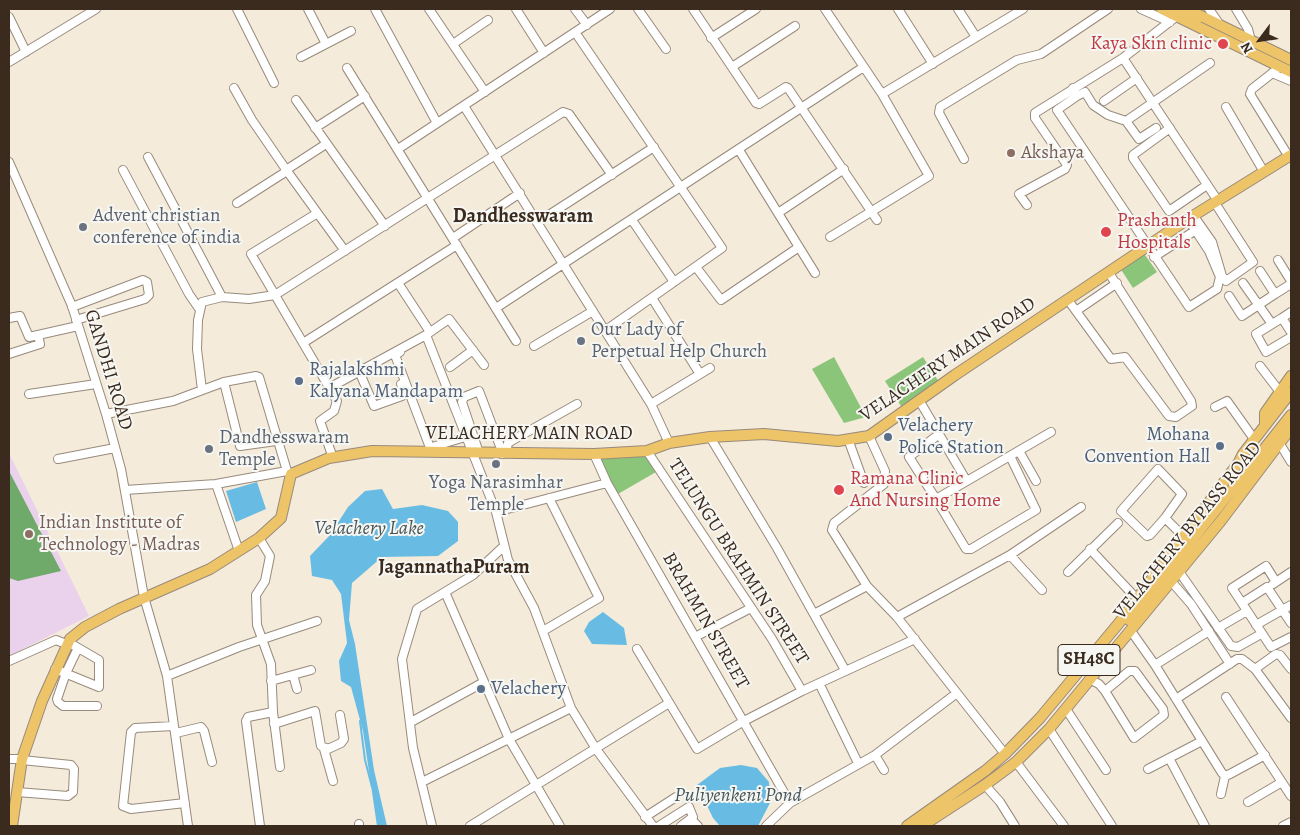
<!DOCTYPE html>
<style>
body{margin:0}
#map{position:relative;width:1300px;height:835px;overflow:hidden;background:#f4ebda;font-family:Alegreya,serif}
canvas{display:block}
.frame{position:absolute;inset:0;border:10px solid #3b2a1e;pointer-events:none}
.north{position:absolute;left:1235px;top:15px;width:50px;height:50px;-webkit-text-stroke:4px #f6f6f2;paint-order:stroke;rotate:239deg;font-size:14px;font-weight:700;line-height:20px;text-align:center;color:#3b2a1e}
.north::after{content:'';display:block;margin:auto;width:18px;height:22px;background:#3b2a1e;clip-path:polygon(50% 0,100% 100%,50% 72%,0 100%)}
</style>
<div id="map">
<canvas width="1300" height="835"></canvas>
<div class="frame"></div>
<div class="north">N</div>
</div>
<script>
const ctx = document.querySelector('canvas').getContext('2d');
ctx.lineJoin = 'round';
function fill(path, color) { ctx.fillStyle = color; ctx.fill(path, 'evenodd'); }
const shape = rows => new Path2D(rows.map(r => 'M' + r).join(''));
function trace(path, color, width, dash) { ctx.strokeStyle = color; ctx.lineWidth = width; ctx.lineCap = dash ? 'butt' : 'round'; ctx.setLineDash(dash || []); ctx.stroke(path); }
function label(font, color, halo, rows, align = 'center') {
  ctx.font = font + ' Alegreya,serif'; ctx.lineWidth = 4; ctx.setLineDash([]); ctx.textBaseline = 'middle'; ctx.strokeStyle = halo; ctx.fillStyle = color; for (const [text, x, y, turn = 0] of rows) {
    ctx.save(); ctx.translate(x, y); ctx.rotate((+turn || 0) * Math.PI / 180); ctx.textAlign = isNaN(turn) ? turn : align; if (halo) ctx.strokeText(text, 0, 0); ctx.fillText(text, 0, 0); ctx.restore();
  }
}
const built = shape([
 [9,453,89,616,9,656]
]);
const green = shape([
 [1143,252,1157,272,1133,288,1120,268],
 [834,357,866,417,844,423,812,369],
 [923,357,939,382,901,406,885,381],
 [645,454,656,472,618,494,598,456]
]);
const forest = shape([
 [9,471,61,571,18,581,9,578]
]);
const water = shape([
 [257,482,266,509,236,522,226,491],
 [382,489,393,509,422,505,448,511,458,522,458,541,438,556,382,557,352,583,349,620,355,644,374,770,387,826,377,826,363,731,351,687,341,681,339,661,347,643,341,594,332,580,312,576,310,556,330,535,348,507,365,491],
 [603,612,624,628,627,645,592,644,584,631,589,622],
 [741,765,757,768,769,782,770,803,758,826,720,826,713,818,697,785,720,768]
]);
const stream = shape([
 [360,721,365,760,372,787]
]);
const minor = shape([
 [237,9,274,83],
 [308,9,326,44],
 [375,9,437,123],
 [429,9,485,92],
 [516,9,544,53],
 [575,9,587,25],
 [638,9,666,49],
 [693,9,756,103,759,104,786,87,788,88,877,220],
 [825,9,882,94,929,176,830,237],
 [898,9,933,64],
 [958,9,976,37],
 [1141,9,1170,22],
 [1209,9,1220,25],
 [1236,9,1248,29,1251,41],
 [9,17,26,52],
 [575,32,722,248,606,330],
 [711,38,756,9],
 [453,44,488,20],
 [301,57,351,31],
 [1123,58,1218,201],
 [9,62,96,9],
 [732,67,795,26],
 [1280,67,1252,89,1250,94,1289,157],
 [347,68,516,341],
 [1272,73,1291,81],
 [234,88,252,120,287,171,345,251],
 [1073,88,1077,96,1057,110,1189,307,1217,289,1220,277,1209,251,1188,219],
 [882,94,1023,9],
 [1077,96,1085,92,1093,105,1108,115,1126,121,1210,63],
 [296,100,385,226],
 [1104,101,1137,78],
 [464,106,651,404,669,443],
 [1226,107,1264,172],
 [1126,121,1139,139,1156,128],
 [315,128,365,96],
 [1170,128,1133,155,1133,158,1169,211,1207,185],
 [398,149,610,9],
 [739,150,815,273],
 [148,157,222,297],
 [964,159,939,113,940,107,1017,60,1041,54,1108,9],
 [9,162,72,306,106,414,121,469,144,597,167,676,188,826],
 [123,170,189,294,200,310],
 [286,170,326,144],
 [237,203,287,171],
 [1027,205,1019,194,1065,169,1067,165,1035,118,1035,113,1123,58,1177,16],
 [778,213,844,169],
 [316,214,251,254,337,401,334,411,320,421,333,458],
 [1193,215,1212,242,1222,276,1226,281,1253,262,1215,203],
 [632,220,674,282],
 [538,222,654,147],
 [453,238,520,193],
 [1154,257,1196,230],
 [1278,260,1291,281],
 [696,267,721,300,799,247],
 [1260,271,1275,294,1291,284],
 [398,283,430,332],
 [1243,283,1272,324],
 [1229,296,1242,316,1275,294],
 [652,298,700,374],
 [1068,300,1111,359,1125,357,1169,416,1176,417,1192,406,1191,401,1109,273],
 [72,307,143,280,147,282,149,295,145,299,76,320],
 [496,308,862,68],
 [1076,311,1117,283],
 [9,318,20,316,29,337,78,326],
 [1282,318,1291,312],
 [1291,332,1282,318,1256,334,1266,352,1291,337],
 [426,335,496,512,508,560,534,608,571,708,596,749,653,826],
 [303,343,457,245],
 [534,346,593,311],
 [400,352,395,355,429,445,432,447,465,437],
 [9,354,40,344,38,335],
 [1260,366,1280,392],
 [450,367,473,350],
 [359,371,374,406,402,396,404,393,401,384],
 [224,382,240,446,276,441],
 [329,388,426,335,449,319,484,365],
 [202,390,197,349,198,320,202,302,222,297,249,299,275,295,563,112,569,114,612,175],
 [29,394,96,384],
 [919,400,966,480],
 [651,404,710,368],
 [1215,407,1227,401,1254,439],
 [106,414,173,401,224,382,256,376,259,377,287,471,291,474],
 [869,436,885,471,884,484,834,523,832,530,867,586,897,617,1005,754],
 [710,437,777,548,845,670],
 [848,439,864,483],
 [1280,444,1291,462],
 [647,451,772,639,802,691],
 [1019,451,1036,481],
 [479,453,462,402,464,397,479,391,503,454],
 [506,453,508,443,513,440,577,404],
 [594,454,607,483,790,803],
 [1010,456,1036,510,971,549,966,549,936,499,1051,432],
 [58,459,115,448],
 [216,484,239,551],
 [125,490,216,484,287,471],
 [936,499,909,457,938,435],
 [496,512,607,483],
 [1165,518,1182,494,1158,469,1121,511,1147,536,1150,535,1165,518,1184,537],
 [259,538,270,556,265,581,256,595,257,625,271,664,273,712,280,767],
 [1090,549,1137,599],
 [1010,555,1081,507],
 [1178,570,1231,646,1238,647,1261,634],
 [1068,572,1118,523],
 [1170,580,1191,604,1230,664],
 [1276,582,1266,566,1232,588,1271,647,1291,637],
 [1273,584,1291,572],
 [445,592,509,739,560,826],
 [1242,603,1267,587,1291,623],
 [814,614,867,586],
 [897,617,1010,555,1042,590],
 [1256,625,1291,605],
 [1218,628,1247,611],
 [543,631,599,598,549,498],
 [1131,631,1155,665,1222,773,1225,776,1230,774,1265,755],
 [695,637,751,608],
 [78,648,66,673,57,699,58,702,63,706,97,706],
 [637,649,697,749,744,721,802,691,915,639],
 [9,661,56,640,66,644],
 [1155,665,1209,631],
 [55,669,99,687,99,660,68,642],
 [1255,669,1276,654,1280,655,1291,669],
 [293,675,297,689],
 [167,676,239,647,317,621],
 [1089,679,1099,684,1105,691,1134,738,1164,715,1163,709,1135,671,1129,671,1105,691],
 [271,681,311,670],
 [819,683,858,763],
 [1226,697,1291,796],
 [1176,699,1237,659,1242,659,1255,669,1291,718],
 [1066,709,1106,770],
 [411,722,484,682],
 [274,724,315,711,321,746,328,749,341,743,344,739,340,715],
 [174,726,135,728,131,732,123,806,131,809,185,803],
 [1049,729,1112,826],
 [176,733,201,727,204,731,212,762],
 [324,749,333,781],
 [875,755,884,770],
 [1169,758,1205,826],
 [9,759,22,759],
 [1016,762,1064,826],
 [1148,769,1202,741],
 [422,782,571,708],
 [985,785,1000,802,1015,826],
 [17,792,68,796,73,792,74,769,71,765,22,760],
 [1221,794,1225,776],
 [1248,802,1282,782],
 [645,817,676,797],
 [359,824,359,826],
 [260,826,246,721,248,717,273,712],
 [432,826,413,748,402,659,417,609,473,575,503,547],
 [470,826,669,703],
 [659,826,689,807,693,817,681,826],
 [687,826,694,822,698,826],
 [766,826,790,803,875,755,957,693],
 [1283,826,1291,822]
]);
const major = shape([
 [1162,9,1291,72],
 [1178,9,1197,19],
 [1193,12,1291,60],
 [1265,425,1265,413,1291,376],
 [1129,620,1291,415],
 [12,826,22,759,42,701,70,639,85,627,119,609,210,569,259,538,281,518,291,474,329,458,372,451,594,454,647,451,669,443,710,437,764,434,838,441,869,436,955,375,1188,219,1291,155],
 [907,826,985,771,1005,754,1040,718,1119,623,1239,462,1243,454,1291,392],
 [922,826,985,785,1016,762,1049,729,1220,522,1291,428]
]);
const markers = [
 [1223,44,6,"#e0444e"],
 [1011,153,5,"#8d6e63"],
 [83,227,5,"#6b7280"],
 [1106,232,6,"#e0444e"],
 [581,341,5,"#6b7280"],
 [299,381,5,"#5c6f8a"],
 [888,437,5,"#5c6f8a"],
 [1220,446,5,"#5c6f8a"],
 [209,449,5,"#6b7280"],
 [496,464,5,"#6b7280"],
 [839,490,6,"#e0444e"],
 [29,534,5,"#8d6e63"],
 [481,689,5,"#5c6f8a"]
];
const shields = [
 [1089,660,62]
];
const shieldNames = [
 ["SH48C",1089,660]
];
const healthNames = [
 ["Kaya Skin clinic",1212,44,"right"],
 ["Prashanth",1117,221],
 ["Hospitals",1117,243],
 ["Ramana Clinic",850,479],
 ["And Nursing Home",850,501]
];
const educationNames = [
 ["Akshaya",1021,153],
 ["Indian Institute of",39,523],
 ["Technology - Madras",39,545]
];
const worshipNames = [
 ["Advent christian",93,216],
 ["conference of india",93,238],
 ["Our Lady of",591,330],
 ["Perpetual Help Church",591,352],
 ["Dandhesswaram",219,438],
 ["Temple",219,460],
 ["Yoga Narasimhar",496,483,"center"],
 ["Temple",496,505,"center"]
];
const streetNames = [
 ["VELACHERY MAIN ROAD",948,360,-34],
 ["GANDHI ROAD",108,370,73],
 ["VELACHERY MAIN ROAD",529,434],
 ["VELACHERY BYPASS ROAD",1188,531,-51],
 ["TELUNGU BRAHMIN STREET",738,562,57],
 ["BRAHMIN STREET",705,621,60]
];
const serviceNames = [
 ["Rajalakshmi",309,370],
 ["Kalyana Mandapam",309,392],
 ["Velachery",898,426],
 ["Police Station",898,448],
 ["Mohana",1210,435,"right"],
 ["Convention Hall",1210,457,"right"],
 ["Velachery",491,689]
];
const neighbourhoodNames = [
 ["Dandhesswaram",523,217],
 ["JagannathaPuram",454,568]
];
const waterNames = [
 ["Velachery Lake",369,529],
 ["Puliyenkeni Pond",738,796]
];
fill(built, '#ead1ec');
fill(green, '#8bc57a');
fill(forest, '#70aa6a');
fill(water, '#68bce4');
trace(stream, '#68bce4', 2);
trace(minor, '#988a7c', 10);
trace(major, '#988a7c', 12);
trace(minor, '#fff', 8);
trace(major, '#eec469', 10);
for (const [x, y, r, color] of markers) { const dot = new Path2D(); dot.arc(x, y, r, 0, 2 * Math.PI); ctx.fillStyle = color; ctx.fill(dot); trace(dot, '#f6f6f2', 2); }
for (const [x, y, w] of shields) { const box = new Path2D(); box.roundRect(x - w / 2, y - 15.5, w, 31, 4); ctx.fillStyle = '#f6f6f2'; ctx.fill(box); trace(box, '#3b2a1e', 1); }
label('bold 18px', '#3b2a1e', null, shieldNames);
label('19px', '#be3a42', '#f6f6f2', healthNames, 'left');
label('19px', '#785e54', '#f6f6f2', educationNames, 'left');
label('19px', '#5b616d', '#f6f6f2', worshipNames, 'left');
label('19px', '#3b2a1e', '#f6f6f2', streetNames);
label('19px', '#4e5e75', '#f6f6f2', serviceNames, 'left');
label('bold 20px', '#3b2a1e', '#f6f6f2', neighbourhoodNames);
label('italic 20px', '#485659', '#f6f6f2', waterNames);
</script>
